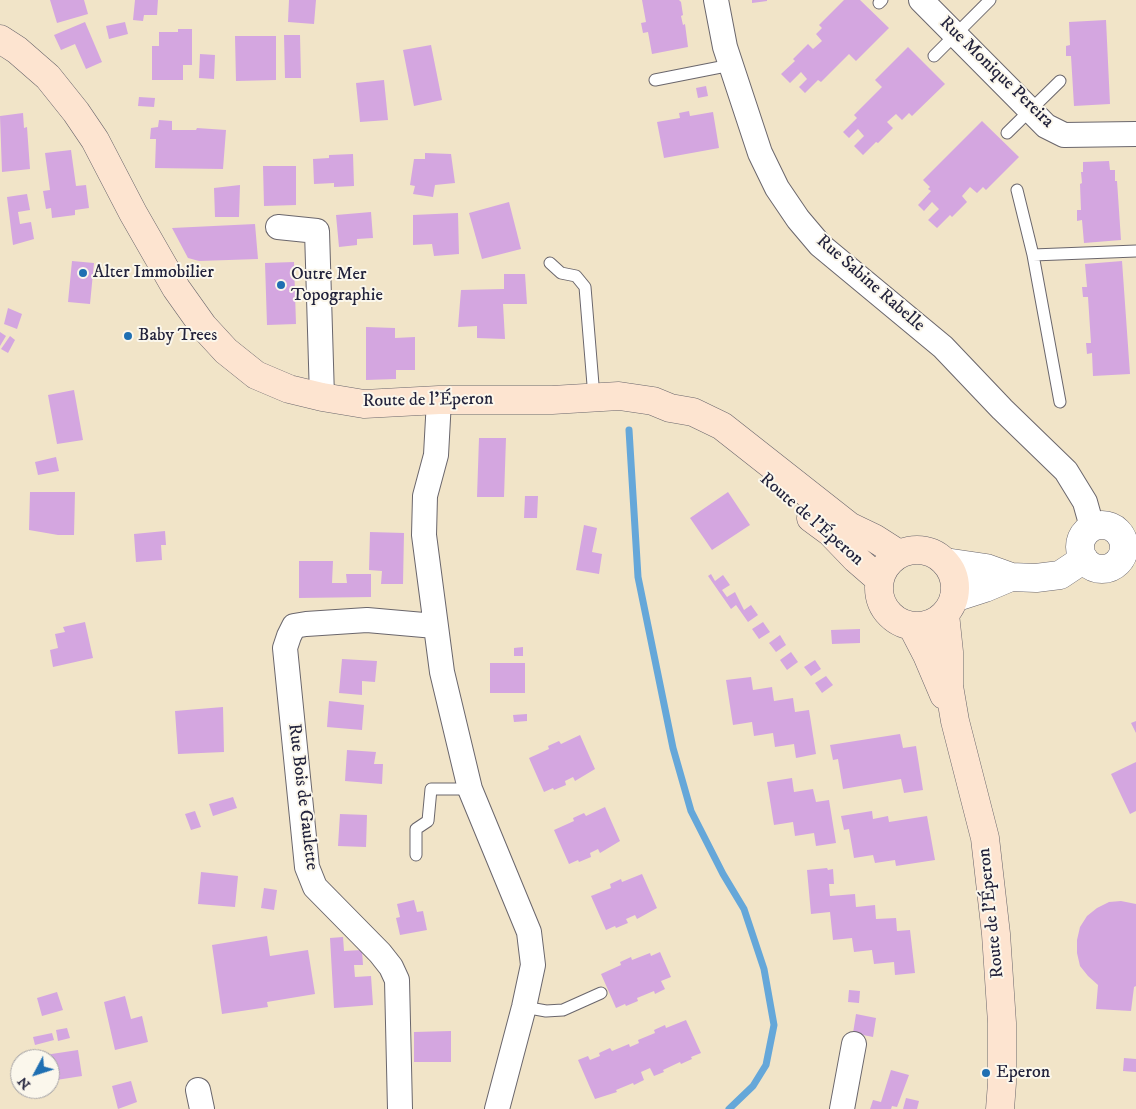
<!DOCTYPE html>
<meta charset="utf-8">
<style>
body{margin:0}
#map{position:relative;width:1136px;height:1109px;overflow:hidden;background:#f1e4c8;font-family:"IM FELL DW Pica",serif}
canvas{display:block}
.north{position:absolute;left:10px;top:1049px;width:50px;height:50px;box-sizing:border-box;background:#fbf7ec;border:1px solid #a4a2a5;border-radius:50%;rotate:230deg;font-size:14px;font-weight:700;line-height:20px;text-align:center;color:#22223b}
.north::after{content:'';display:block;margin:auto;width:18px;height:22px;background:#1f6fb2;clip-path:polygon(50% 0,100% 100%,50% 72%,0 100%)}
</style>
<div id="map">
<canvas width="1136" height="1109"></canvas>
<div class="north">N</div>
</div>
<script>
const ctx = document.querySelector('canvas').getContext('2d');
ctx.lineJoin = 'round';
const shape = rows => new Path2D(rows.map(r => 'M' + r).join(''));
function trace(path, color, width, dash) { ctx.strokeStyle = color; ctx.lineWidth = width; ctx.lineCap = dash ? 'butt' : 'round'; ctx.setLineDash(dash || []); ctx.stroke(path); }
function fill(path, color) { ctx.fillStyle = color; ctx.fill(path, 'evenodd'); }
function label(font, color, halo, rows, align = 'center') {
  ctx.font = font + ' "IM FELL DW Pica",serif'; ctx.lineWidth = 4; ctx.setLineDash([]); ctx.textBaseline = 'middle'; ctx.strokeStyle = halo; ctx.fillStyle = color; for (const [text, x, y, turn = 0] of rows) {
    ctx.save(); ctx.translate(x, y); ctx.rotate((+turn || 0) * Math.PI / 180); ctx.textAlign = isNaN(turn) ? turn : align; if (halo) ctx.strokeText(text, 0, 0); ctx.fillText(text, 0, 0); ctx.restore();
  }
}
const stream = shape([
 [629,430,638,577,673,748,691,811,723,874,744,909,764,969,774,1025,766,1065,753,1086,729,1109]
]);
const building = shape([
 [50,0,84,0,88,14,57,23],
 [135,0,158,0,157,15,144,15,143,21,133,20],
 [289,0,316,0,314,24,288,22],
 [642,0,679,0,681,2,683,15,681,16,683,25,685,24,688,47,652,54,648,32,643,33,641,23,646,22],
 [752,0,767,0,767,1,752,3],
 [844,0,860,0,889,28,856,61,849,54,821,82,818,80,805,93,799,87,807,79,801,72,790,83,781,74,795,61,793,59,808,44,813,49,822,41,816,34,822,28,819,25],
 [1106,20,1110,104,1074,106,1071,56,1066,56,1066,46,1070,45,1069,22],
 [85,22,102,62,86,69,75,44,61,50,54,35],
 [125,22,128,34,109,39,106,26],
 [178,29,192,29,192,65,183,65,183,80,152,80,152,46,159,46,159,32,178,32],
 [284,35,300,35,301,78,285,78],
 [235,36,276,36,276,80,236,81],
 [431,45,442,100,414,106,403,50],
 [908,47,945,84,912,116,909,113,902,120,896,114,887,122,893,128,878,143,876,142,863,155,854,146,864,136,858,129,849,138,843,132,857,118,854,115,882,87,875,80],
 [200,54,215,55,214,79,199,78],
 [384,80,388,120,360,122,356,83],
 [706,86,708,96,698,98,696,88],
 [139,97,155,98,154,107,138,106],
 [689,111,690,116,713,112,719,148,664,158,657,122,680,118,679,113],
 [23,113,24,128,27,127,30,169,2,172,0,116],
 [159,120,172,121,172,130,196,130,197,128,226,130,223,169,155,168,156,139,150,139,151,128,158,127],
 [982,121,1019,157,986,190,983,187,977,193,970,187,962,196,967,202,952,217,950,215,937,228,928,220,939,209,932,202,924,211,918,205,931,191,928,189,930,187,923,180],
 [71,150,76,186,86,185,89,208,75,210,75,215,52,218,51,208,46,209,43,191,50,190,45,153],
 [425,153,451,154,455,183,435,185,433,197,413,194,415,186,410,185,414,159,425,159],
 [353,154,354,186,334,187,334,183,314,184,313,159,329,158,329,155],
 [1109,161,1110,170,1115,170,1115,181,1117,181,1121,240,1084,243,1082,220,1077,221,1077,210,1081,210,1080,184,1082,183,1081,172,1083,172,1083,162],
 [263,166,296,166,296,205,264,206],
 [240,185,239,217,215,217,214,188],
 [27,194,30,210,18,212,20,224,31,222,34,239,13,245,7,197],
 [509,202,521,249,482,259,469,213],
 [371,212,373,238,357,239,357,245,339,247,336,215],
 [458,213,459,254,434,256,432,244,413,245,413,215],
 [255,224,258,259,199,261,188,258,172,228],
 [72,261,94,263,90,304,68,302],
 [1122,261,1130,374,1093,376,1092,353,1087,354,1086,343,1091,343,1088,297,1083,297,1082,287,1087,287,1085,264],
 [294,262,296,324,267,325,265,263],
 [504,274,525,274,527,304,503,304,505,339,477,338,477,326,458,327,461,290,504,289],
 [8,308,22,314,17,329,4,324],
 [366,327,395,328,395,338,415,337,415,370,396,370,396,379,366,380],
 [0,332,6,336,0,346],
 [10,336,15,340,8,353,1,349],
 [74,390,83,440,57,444,48,395],
 [479,438,506,438,504,497,477,497],
 [56,457,59,471,38,475,35,462],
 [30,492,75,492,74,535,58,535,29,530],
 [728,492,750,525,712,550,690,518],
 [525,496,538,496,537,518,524,518],
 [584,525,597,528,592,552,602,554,599,574,576,570],
 [165,531,166,545,161,545,162,560,136,562,134,534],
 [370,532,404,533,403,584,381,584,382,571,369,570],
 [299,561,333,561,332,583,347,583,346,574,371,574,371,597,299,598],
 [711,574,715,581,723,575,730,585,722,590,727,597,735,592,744,610,751,605,758,615,748,622,736,605,731,609,708,576],
 [85,622,93,658,53,667,50,650,58,648,55,634,65,632,63,627],
 [763,622,770,632,759,639,752,629],
 [860,629,860,643,832,644,831,630],
 [780,635,786,645,776,652,769,643],
 [523,647,523,656,514,656,514,648],
 [791,652,798,662,787,670,780,660],
 [342,659,377,661,375,682,362,681,362,695,339,693],
 [815,660,821,669,811,676,804,667],
 [490,663,525,663,525,693,490,693],
 [826,676,833,685,822,693,815,683],
 [751,677,753,690,772,687,774,701,793,698,795,712,809,710,816,754,796,758,794,744,775,747,773,733,754,736,752,722,733,725,726,680],
 [329,701,364,705,362,730,327,727],
 [223,707,224,752,178,754,175,711],
 [527,714,527,721,514,722,513,715],
 [1136,721,1136,733,1131,723],
 [900,734,903,748,916,746,923,790,904,793,901,779,843,789,838,759,833,760,830,745],
 [580,735,595,769,575,781,573,777,565,781,566,785,554,790,553,788,544,792,529,758,549,749,548,746,559,741,561,744],
 [347,750,376,752,374,764,383,764,382,784,345,781],
 [1136,762,1136,811,1130,814,1111,774],
 [792,778,794,792,813,789,816,802,829,800,836,843,816,846,814,833,795,836,793,822,774,825,767,782],
 [233,797,237,808,213,816,209,804],
 [605,807,620,841,600,853,598,849,590,853,591,857,579,862,578,860,569,864,554,830,574,821,573,818,584,813,586,816],
 [195,811,201,827,191,830,185,814],
 [872,811,873,819,888,816,889,822,927,816,935,860,896,866,895,860,875,863,873,855,854,858,849,829,844,830,841,816],
 [340,814,367,815,366,847,338,846],
 [827,868,828,870,833,869,834,884,829,884,830,896,855,894,856,907,875,905,876,919,896,918,897,931,910,930,915,973,895,975,894,962,874,964,872,950,854,952,852,938,833,940,830,912,811,914,807,870],
 [201,872,238,876,235,907,198,904],
 [642,874,657,908,637,919,635,915,626,919,628,923,616,928,615,926,606,930,591,896,611,888,610,884,621,879,622,882],
 [264,888,277,890,274,910,261,908],
 [414,900,417,912,423,911,427,930,400,935,396,918,400,917,397,904],
 [1121,901,1136,904,1136,986,1134,987,1131,1011,1096,1009,1098,985,1088,976,1080,966,1077,953,1077,940,1080,927,1087,916,1097,908,1109,902],
 [267,936,270,956,308,950,315,994,267,1002,268,1007,222,1014,212,945],
 [343,937,344,951,362,950,363,965,354,965,355,977,371,976,373,1005,334,1008,330,938],
 [660,952,671,977,661,981,665,989,655,994,654,991,637,998,638,1001,626,1006,625,1004,616,1008,601,974,621,965,620,962,631,957,632,960,650,953,651,956],
 [849,990,860,991,859,1003,848,1002],
 [57,992,63,1010,42,1016,37,998],
 [125,996,131,1019,142,1016,148,1042,115,1050,104,1002],
 [856,1014,876,1018,873,1037,853,1033],
 [686,1020,701,1053,691,1057,692,1059,681,1064,680,1062,663,1070,664,1072,654,1076,650,1068,641,1072,644,1080,634,1085,633,1083,616,1090,617,1092,595,1099,578,1060,588,1056,590,1060,600,1056,599,1053,610,1048,612,1051,629,1044,630,1047,639,1043,638,1040,655,1033,654,1030,665,1025,666,1028],
 [67,1028,70,1038,58,1041,56,1030],
 [451,1031,451,1062,414,1062,414,1032],
 [52,1033,54,1040,35,1045,33,1037],
 [78,1050,82,1076,50,1081,50,1059,46,1059,45,1055],
 [1124,1058,1136,1059,1136,1072,1123,1071],
 [891,1070,909,1075,897,1107,892,1106,891,1109,870,1109,873,1100,881,1102],
 [131,1081,137,1102,118,1109,112,1086],
 [906,1098,919,1101,917,1109,903,1109]
]);
const service = shape([
 [879,3,882,0],
 [934,56,990,0],
 [655,80,731,65],
 [1007,133,1060,81],
 [1017,190,1033,255,1060,402],
 [1033,255,1136,251],
 [550,263,561,273,576,276,585,287,594,397],
 [416,855,416,829,428,821,431,789,470,789],
 [524,1007,546,1011,563,1010,601,993]
]);
const minor = shape([
 [716,0,725,47,760,153,777,188,798,219,820,245,943,347,1002,409,1066,471,1085,502,1092,527],
 [921,0,1046,126,1064,135,1136,134],
 [278,227,317,231,322,397],
 [439,400,436,455,425,496,424,535,442,672,470,789,529,932,533,965,524,1007,497,1109],
 [198,1090,202,1109],
 [400,1109,397,980,391,967,380,953,315,887,307,867,285,648,289,636,294,626,306,624,367,620,435,626],
 [842,1109,854,1044]
]);
const tertiary = shape([
 '1080 547a22 22 0 1 1 44 0a22 22 0 1 1-44 0Z',
 [945,562,986,568,1011,577,1036,578,1060,575,1084,559],
 [954,598,985,588,1011,577]
]);
const secondary = shape([
 [0,39,17,50,48,77,76,112,95,140,133,213,176,288,203,326,226,351,256,375,289,389,322,397,364,404,439,400,552,400,619,396,653,401,670,408,693,412,722,426,849,526,874,538,899,554],
 [811,518,830,532,856,559,879,579],
 '879 588a38 38 0 1 1 76 0a38 38 0 1 1-76 0Z',
 [945,614,949,652,949,686,955,721,985,838,996,934,1002,1023,1002,1083,1000,1109],
 [912,626,927,655,944,695]
]);
const markers = [
 [83,273,5,"#1f6fb2"],
 [281,285,5,"#1f6fb2"],
 [128,336,5,"#1f6fb2"],
 [986,1073,5,"#1f6fb2"]
];
const streetNames = [
 ["Rue Monique Pereira",996,73,44],
 ["Rue Sabine Rabelle",870,284,41],
 ["Route de l'Éperon",428,401,-1],
 ["Route de l'Éperon",811,520,41],
 ["Rue Bois de Gaulette",302,797,83],
 ["Route de l'Éperon",992,913,-96]
];
const poiNames = [
 ["Alter Immobilier",93,273],
 ["Outre Mer",291,275],
 ["Topographie",291,296],
 ["Baby Trees",138,336],
 ["Eperon",996,1073]
];
trace(stream, '#65a7d9', 7);
fill(building, '#d4a6e0');
trace(service, '#6a666c', 13);
trace(minor, '#6a666c', 26);
trace(tertiary, '#6a666c', 29);
trace(secondary, '#6a666c', 29);
trace(service, '#fff', 11);
trace(minor, '#fff', 24);
trace(tertiary, '#fff', 28);
trace(secondary, '#fde4d0', 28);
for (const [x, y, r, color] of markers) { const dot = new Path2D(); dot.arc(x, y, r, 0, 2 * Math.PI); ctx.fillStyle = color; ctx.fill(dot); trace(dot, '#fbf7ec', 2); }
label('18px', '#22223b', '#fbf7ec', streetNames);
label('18px', '#22223b', '#fbf7ec', poiNames, 'left');
</script>
